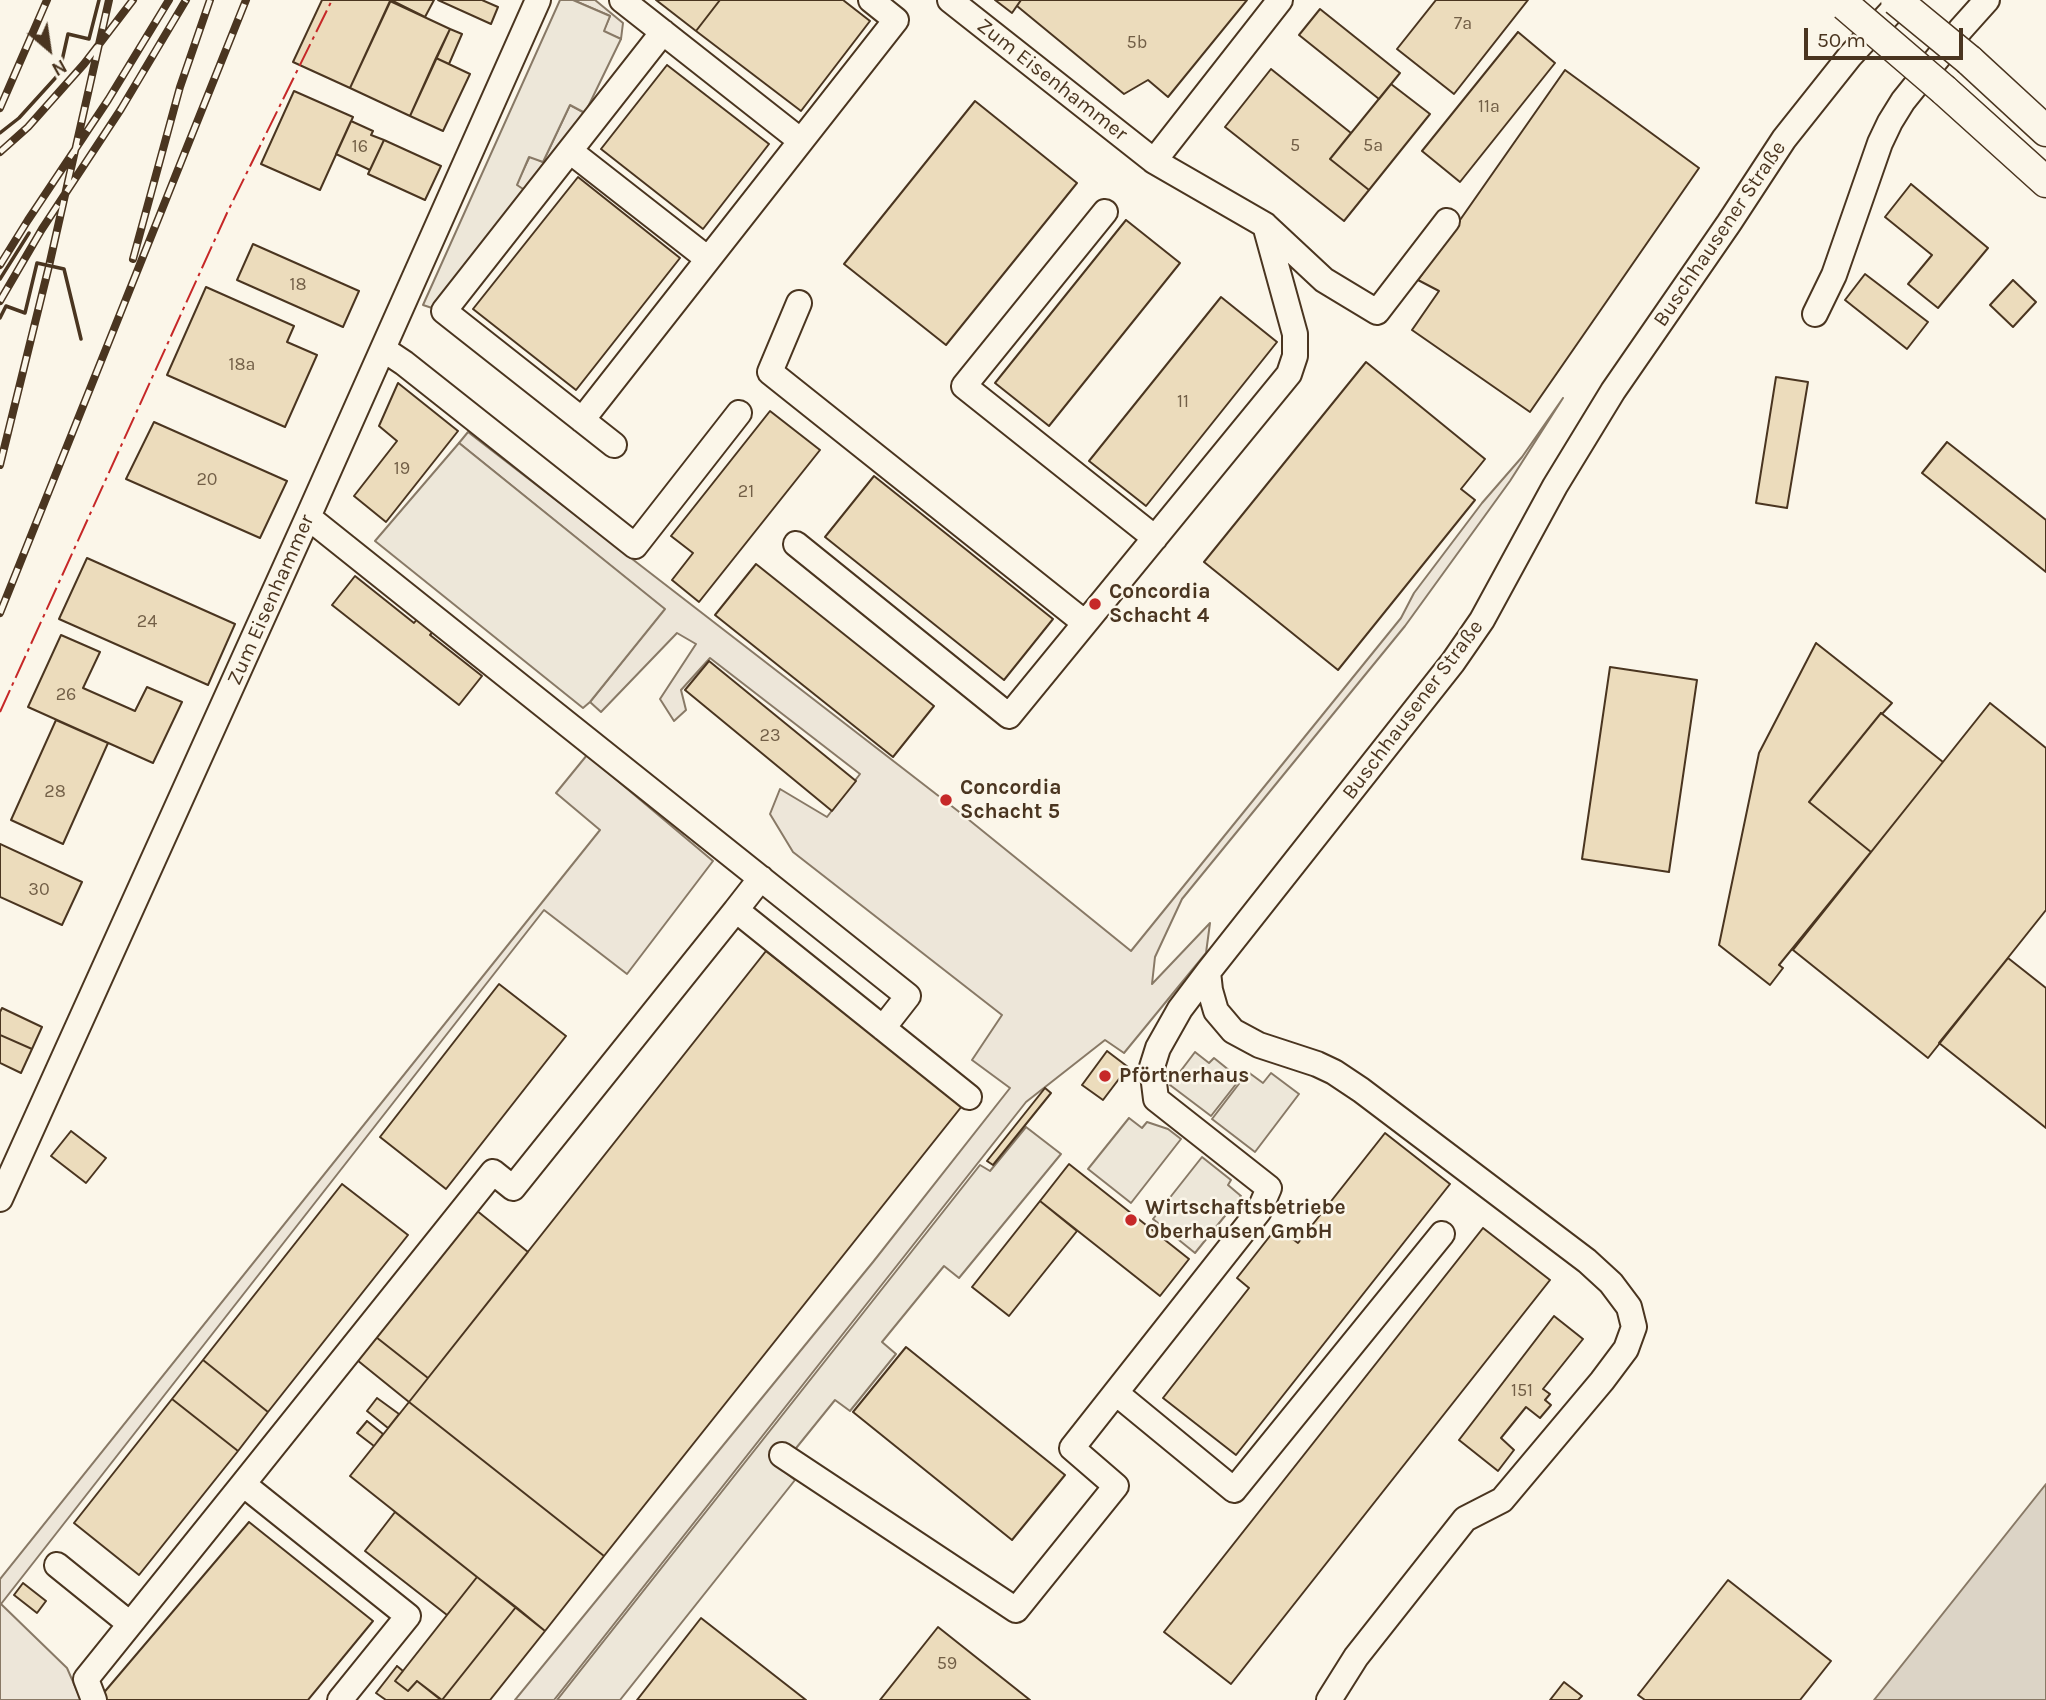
<!DOCTYPE html>
<meta charset="utf-8">
<style>
body{margin:0}
#map{position:relative;width:2046px;height:1700px;overflow:hidden;background:#fbf6e9;font-family:Karla,sans-serif}
canvas{display:block}
.north{position:absolute;left:14px;top:14px;width:70px;height:70px;-webkit-text-stroke:5px #fbf6e9;paint-order:stroke;rotate:151deg;font-size:19px;font-weight:700;line-height:28px;text-align:center;color:#4a3520}
.north::after{content:'';display:block;margin:auto;width:24px;height:32px;background:#4a3520;clip-path:polygon(50% 0,100% 100%,50% 72%,0 100%)}
.scale{position:absolute;left:1804px;top:28px;width:159px;height:32px;box-sizing:border-box;border:4px solid #4a3520;border-top:0;padding-left:9px;font-size:21px;line-height:24px;white-space:nowrap;color:#4a3520;-webkit-text-stroke:5px #fbf6e9;paint-order:stroke}
</style>
<div id="map">
<canvas width="2046" height="1700"></canvas>
<div class="north">N</div>
<div class="scale">50 m</div>
</div>
<script>
const ctx = document.querySelector('canvas').getContext('2d');
ctx.lineJoin = 'round';
function fill(path, color) { ctx.fillStyle = color; ctx.fill(path, 'evenodd'); }
const shape = rows => new Path2D(rows.map(r => 'M' + r).join(''));
function trace(path, color, width, dash) { ctx.strokeStyle = color; ctx.lineWidth = width; ctx.lineCap = dash ? 'butt' : 'round'; ctx.setLineDash(dash || []); ctx.stroke(path); }
function label(font, color, halo, rows, align = 'center') {
  ctx.font = font + ' Karla,sans-serif'; ctx.lineWidth = 5; ctx.setLineDash([]); ctx.textBaseline = 'middle'; ctx.strokeStyle = halo; ctx.fillStyle = color; for (const [text, x, y, turn = 0] of rows) {
    ctx.save(); ctx.translate(x, y); ctx.rotate((+turn || 0) * Math.PI / 180); ctx.textAlign = isNaN(turn) ? turn : align; if (halo) ctx.strokeText(text, 0, 0); ctx.fillText(text, 0, 0); ctx.restore();
  }
}
const green = shape([
 [573,0,595,0,623,23,621,39,603,32,610,16,573,0],
 [570,105,585,113,526,191,516,185,530,156,543,162,570,105],
 [1563,398,1510,481,1405,626,1182,899,1155,957,1152,984,1210,923,1206,953,1124,1053,1105,1040,1026,1102,554,1700,515,1700,873,1262,1010,1088,972,1060,1002,1015,793,852,770,814,780,789,827,817,860,774,710,658,681,690,686,710,674,721,660,699,696,644,677,633,601,712,590,702,664,609,459,443,468,432,958,811,1131,951,1401,618,1414,593,1482,503,1522,457,1563,398],
 [587,755,713,861,627,974,544,910,1,1604,67,1668,81,1700,0,1700,0,1579,600,830,556,793,587,755]
]);
const parking = shape([
 [560,0,573,0,610,16,604,31,621,39,585,113,570,105,543,162,529,157,517,185,526,191,438,310,423,305,560,0],
 [459,443,665,609,590,702,583,708,375,541,459,443],
 [1195,1052,1209,1063,1214,1058,1240,1079,1211,1116,1170,1085,1195,1052],
 [1248,1072,1263,1083,1271,1073,1299,1094,1255,1152,1212,1119,1248,1072],
 [1129,1118,1142,1128,1147,1122,1168,1129,1181,1139,1131,1203,1088,1169,1129,1118],
 [1026,1127,1061,1154,959,1278,944,1266,882,1342,896,1354,850,1411,835,1400,780,1468,795,1480,620,1700,557,1700,980,1165,990,1171,1026,1127],
 [1202,1157,1231,1180,1228,1185,1241,1196,1195,1253,1153,1219,1202,1157]
]);
const water = shape([
 [2046,1484,2046,1700,1874,1700,2046,1484]
]);
const building = shape([
 [322,0,391,0,350,88,293,62,322,0],
 [391,0,434,0,425,17,391,0],
 [438,0,482,0,498,7,491,24,438,0],
 [656,0,720,0,696,31,656,0],
 [720,0,843,0,870,21,801,111,696,31,720,0],
 [995,0,1021,0,1012,13,995,0],
 [1021,0,1247,0,1168,97,1148,80,1124,94,1017,6,1021,0],
 [1436,0,1528,0,1454,94,1397,49,1436,0],
 [390,1,450,29,410,116,350,88,390,1],
 [1320,9,1400,73,1379,99,1299,35,1320,9],
 [450,29,462,34,449,64,436,58,450,29],
 [1518,32,1555,63,1460,182,1422,151,1518,32],
 [436,58,470,74,443,131,410,116,436,58],
 [667,65,769,144,703,229,601,149,667,65],
 [1271,69,1351,133,1330,159,1369,190,1344,221,1225,127,1271,69],
 [1565,70,1699,168,1530,412,1412,330,1439,291,1418,280,1565,70],
 [1391,84,1430,114,1369,190,1330,159,1391,84],
 [294,91,353,117,320,190,261,164,294,91],
 [975,101,1077,183,946,345,844,264,975,101],
 [351,121,373,131,371,135,384,140,370,170,336,154,351,121],
 [384,140,441,166,425,200,368,174,384,140],
 [578,177,680,258,576,390,473,309,578,177],
 [1911,184,1988,248,1938,308,1908,284,1932,255,1885,217,1911,184],
 [1126,220,1180,263,1049,426,995,383,1126,220],
 [253,244,359,291,343,327,237,280,253,244],
 [1865,274,1928,322,1907,349,1845,300,1865,274],
 [2013,280,2036,302,2013,327,1990,305,2013,280],
 [206,287,294,326,287,342,317,355,285,427,167,375,206,287],
 [1221,297,1277,342,1146,506,1089,461,1221,297],
 [1366,362,1485,459,1461,489,1475,500,1338,670,1204,562,1366,362],
 [1776,377,1808,382,1787,508,1756,503,1776,377],
 [398,383,458,431,386,522,354,496,397,441,379,426,398,383],
 [770,411,820,450,699,602,672,580,693,553,671,536,770,411],
 [154,422,287,481,260,538,126,479,154,422],
 [1947,442,2046,520,2046,572,1922,473,1947,442],
 [874,476,1053,619,1004,680,825,537,874,476],
 [87,558,235,624,208,685,59,619,87,558],
 [756,564,934,706,893,757,715,615,756,564],
 [355,576,414,623,421,614,437,627,430,635,482,676,459,705,332,605,355,576],
 [61,635,100,652,83,688,135,711,147,687,182,702,153,763,28,707,61,635],
 [1816,643,1892,703,1882,714,1881,713,1809,802,1871,852,1779,965,1783,968,1770,985,1719,945,1759,753,1816,643],
 [709,661,856,781,832,811,685,690,709,661],
 [1610,667,1697,680,1669,872,1582,859,1610,667],
 [1990,703,2046,748,2046,910,1928,1058,1793,950,1990,703],
 [1881,713,1943,762,1871,852,1809,802,1881,713],
 [56,720,108,743,63,844,11,820,56,720],
 [0,844,82,882,62,925,0,897,0,844],
 [766,951,962,1106,604,1556,409,1402,766,951],
 [2008,958,2046,988,2046,1128,1939,1043,2008,958],
 [499,984,566,1036,446,1189,380,1137,499,984],
 [2,1008,42,1027,32,1049,0,1035,0,1012,2,1008],
 [0,1035,32,1049,21,1073,0,1063,0,1035],
 [1107,1051,1128,1067,1103,1100,1082,1085,1107,1051],
 [1045,1088,1051,1093,993,1165,987,1161,1045,1088],
 [71,1131,106,1158,86,1183,51,1156,71,1131],
 [1385,1133,1450,1184,1236,1455,1163,1398,1249,1288,1237,1278,1277,1227,1298,1243,1385,1133],
 [1069,1164,1189,1259,1160,1296,1040,1201,1069,1164],
 [342,1184,408,1235,268,1412,203,1360,342,1184],
 [1040,1201,1077,1231,1009,1316,972,1287,1040,1201],
 [476,1210,528,1252,428,1378,376,1337,476,1210],
 [1483,1228,1550,1280,1231,1684,1164,1632,1483,1228],
 [1554,1316,1583,1339,1543,1389,1550,1394,1545,1400,1551,1405,1540,1418,1526,1407,1501,1438,1514,1450,1498,1471,1459,1440,1554,1316],
 [376,1337,428,1378,409,1402,357,1360,376,1337],
 [906,1347,1065,1475,1012,1540,853,1412,906,1347],
 [203,1360,268,1412,238,1451,172,1399,203,1360],
 [377,1398,399,1414,388,1428,367,1411,377,1398],
 [172,1399,238,1451,139,1575,74,1523,172,1399],
 [409,1402,604,1556,545,1631,350,1476,409,1402],
 [367,1421,383,1434,374,1446,357,1433,367,1421],
 [395,1512,477,1577,447,1615,365,1551,395,1512],
 [249,1522,373,1621,308,1700,106,1700,101,1696,249,1522],
 [477,1577,516,1607,442,1700,417,1681,408,1691,395,1681,477,1577],
 [1728,1580,1831,1661,1800,1700,1645,1700,1638,1695,1728,1580],
 [23,1583,46,1601,37,1613,14,1595,23,1583],
 [516,1607,545,1631,490,1700,442,1700,516,1607],
 [701,1618,806,1700,637,1700,701,1618],
 [938,1627,1030,1700,880,1700,938,1627],
 [397,1666,403,1671,395,1681,408,1691,417,1681,441,1700,386,1700,376,1693,397,1666],
 [1564,1682,1582,1696,1578,1700,1550,1700,1564,1682]
]);
const minor = shape([
 [622,0,801,141,896,20,871,0],
 [950,0,1154,161,1280,0],
 [570,151,708,259],
 [1154,161,1265,225,1324,280,1377,312,1447,221],
 [1105,212,964,386,1155,538],
 [799,303,770,372,1085,623],
 [1815,314,1834,275,1880,143,1890,122,1903,101,1961,29,1987,0],
 [383,349,404,363,635,546,739,413],
 [582,420,801,141],
 [614,445,444,311,663,32],
 [308,517,908,996,883,1028],
 [796,544,1009,716,1289,374,1295,356,1295,334,1265,225],
 [761,878,736,910,969,1097],
 [0,1199,308,517,538,0],
 [1116,1393,1234,1490,1442,1234],
 [782,1455,1016,1610,1116,1486,1072,1448,1259,1211,1269,1188,1156,1099,1152,1067,1158,1048,1180,1009,1208,972],
 [57,1565,130,1624],
 [94,1700,86,1679,243,1484],
 [340,1700,408,1616,243,1484,493,1172,513,1188,736,910],
 [1329,1700,1356,1657,1465,1519,1502,1500,1602,1381,1626,1349,1634,1327,1629,1307,1611,1283,1587,1261,1361,1090,1334,1072,1317,1064,1259,1045,1233,1031,1216,1011,1210,990,1208,972,1453,662,1482,620,1555,486,1613,391,1729,223,1784,139,1850,56,1902,0]
]);
const major = shape([
 [1969,60,2046,131],
 [1944,90,2046,182]
]);
const rail = shape([
 [0,108,47,0],
 [0,152,28,127,84,64,133,0],
 [133,259,180,87,210,0],
 [0,265,28,220,108,100,169,0],
 [0,301,42,229,121,109,186,0],
 [0,465,49,266,109,0],
 [0,613,246,0]
]);
const majorBridge = shape([
 [1896,0,1969,60],
 [1845,5,1944,90]
]);
const wall = shape([
 [0,133,19,118,59,74,68,34,89,39,99,0],
 [0,279,29,233],
 [0,318,6,306,25,313,37,263,64,269,81,339]
]);
const power = shape([
 [0,712,227,213,332,0]
]);
const markers = [
 [1095,604,7,"#c62828"],
 [946,800,7,"#c62828"],
 [1105,1076,7,"#c62828"],
 [1131,1220,7,"#c62828"]
];
const numberNames = [
 ["7a",1463,24],
 ["5b",1137,43],
 ["11a",1489,107],
 ["5",1295,146],
 ["5a",1373,146],
 ["16",360,147],
 ["18",298,285],
 ["18a",242,365],
 ["11",1183,402],
 ["19",402,469],
 ["20",207,480],
 ["21",746,492],
 ["24",147,622],
 ["26",66,695],
 ["23",770,736],
 ["28",55,792],
 ["30",39,890],
 ["151",1522,1391],
 ["59",947,1664]
];
const streetNames = [
 ["Zum Eisenhammer",1052,80,38],
 ["Buschhausener Straße",1720,234,-56],
 ["Zum Eisenhammer",271,600,-66],
 ["Buschhausener Straße",1413,710,-53]
];
const poiNames = [
 ["Concordia",1109,592],
 ["Schacht 4",1109,616],
 ["Concordia",960,788],
 ["Schacht 5",960,812],
 ["Pförtnerhaus",1119,1076],
 ["Wirtschaftsbetriebe",1145,1208],
 ["Oberhausen GmbH",1145,1232]
];
fill(green, '#ede6d9');
trace(green, '#887966', 2);
fill(parking, '#ede7d9');
trace(parking, '#887966', 2);
fill(water, '#dcd4c6');
trace(water, '#887966', 2);
fill(building, '#ecdcbc');
trace(building, '#4a3520', 2);
trace(minor, '#4a3520', 28);
trace(major, '#4a3520', 33);
trace(minor, '#fbf6e9', 24);
trace(major, '#fbf6e9', 30);
trace(rail, '#4a3520', 8);
trace(rail, '#fbf6e9', 5, [16]);
trace(majorBridge, '#4a3520', 33, []);
trace(majorBridge, '#fbf6e9', 30);
trace(wall, '#4a3520', 3.5);
trace(power, '#c62828', 2, [24, 5, 3.5, 5]);
for (const [x, y, r, color] of markers) { const dot = new Path2D(); dot.arc(x, y, r, 0, 2 * Math.PI); ctx.fillStyle = color; ctx.fill(dot); trace(dot, '#fbf6e9', 2.5); }
label('18px', '#725f47', null, numberNames);
label('21px', '#4a3520', '#fbf6e9', streetNames);
label('bold 21px', '#4a3520', '#fbf6e9', poiNames, 'left');
</script>
